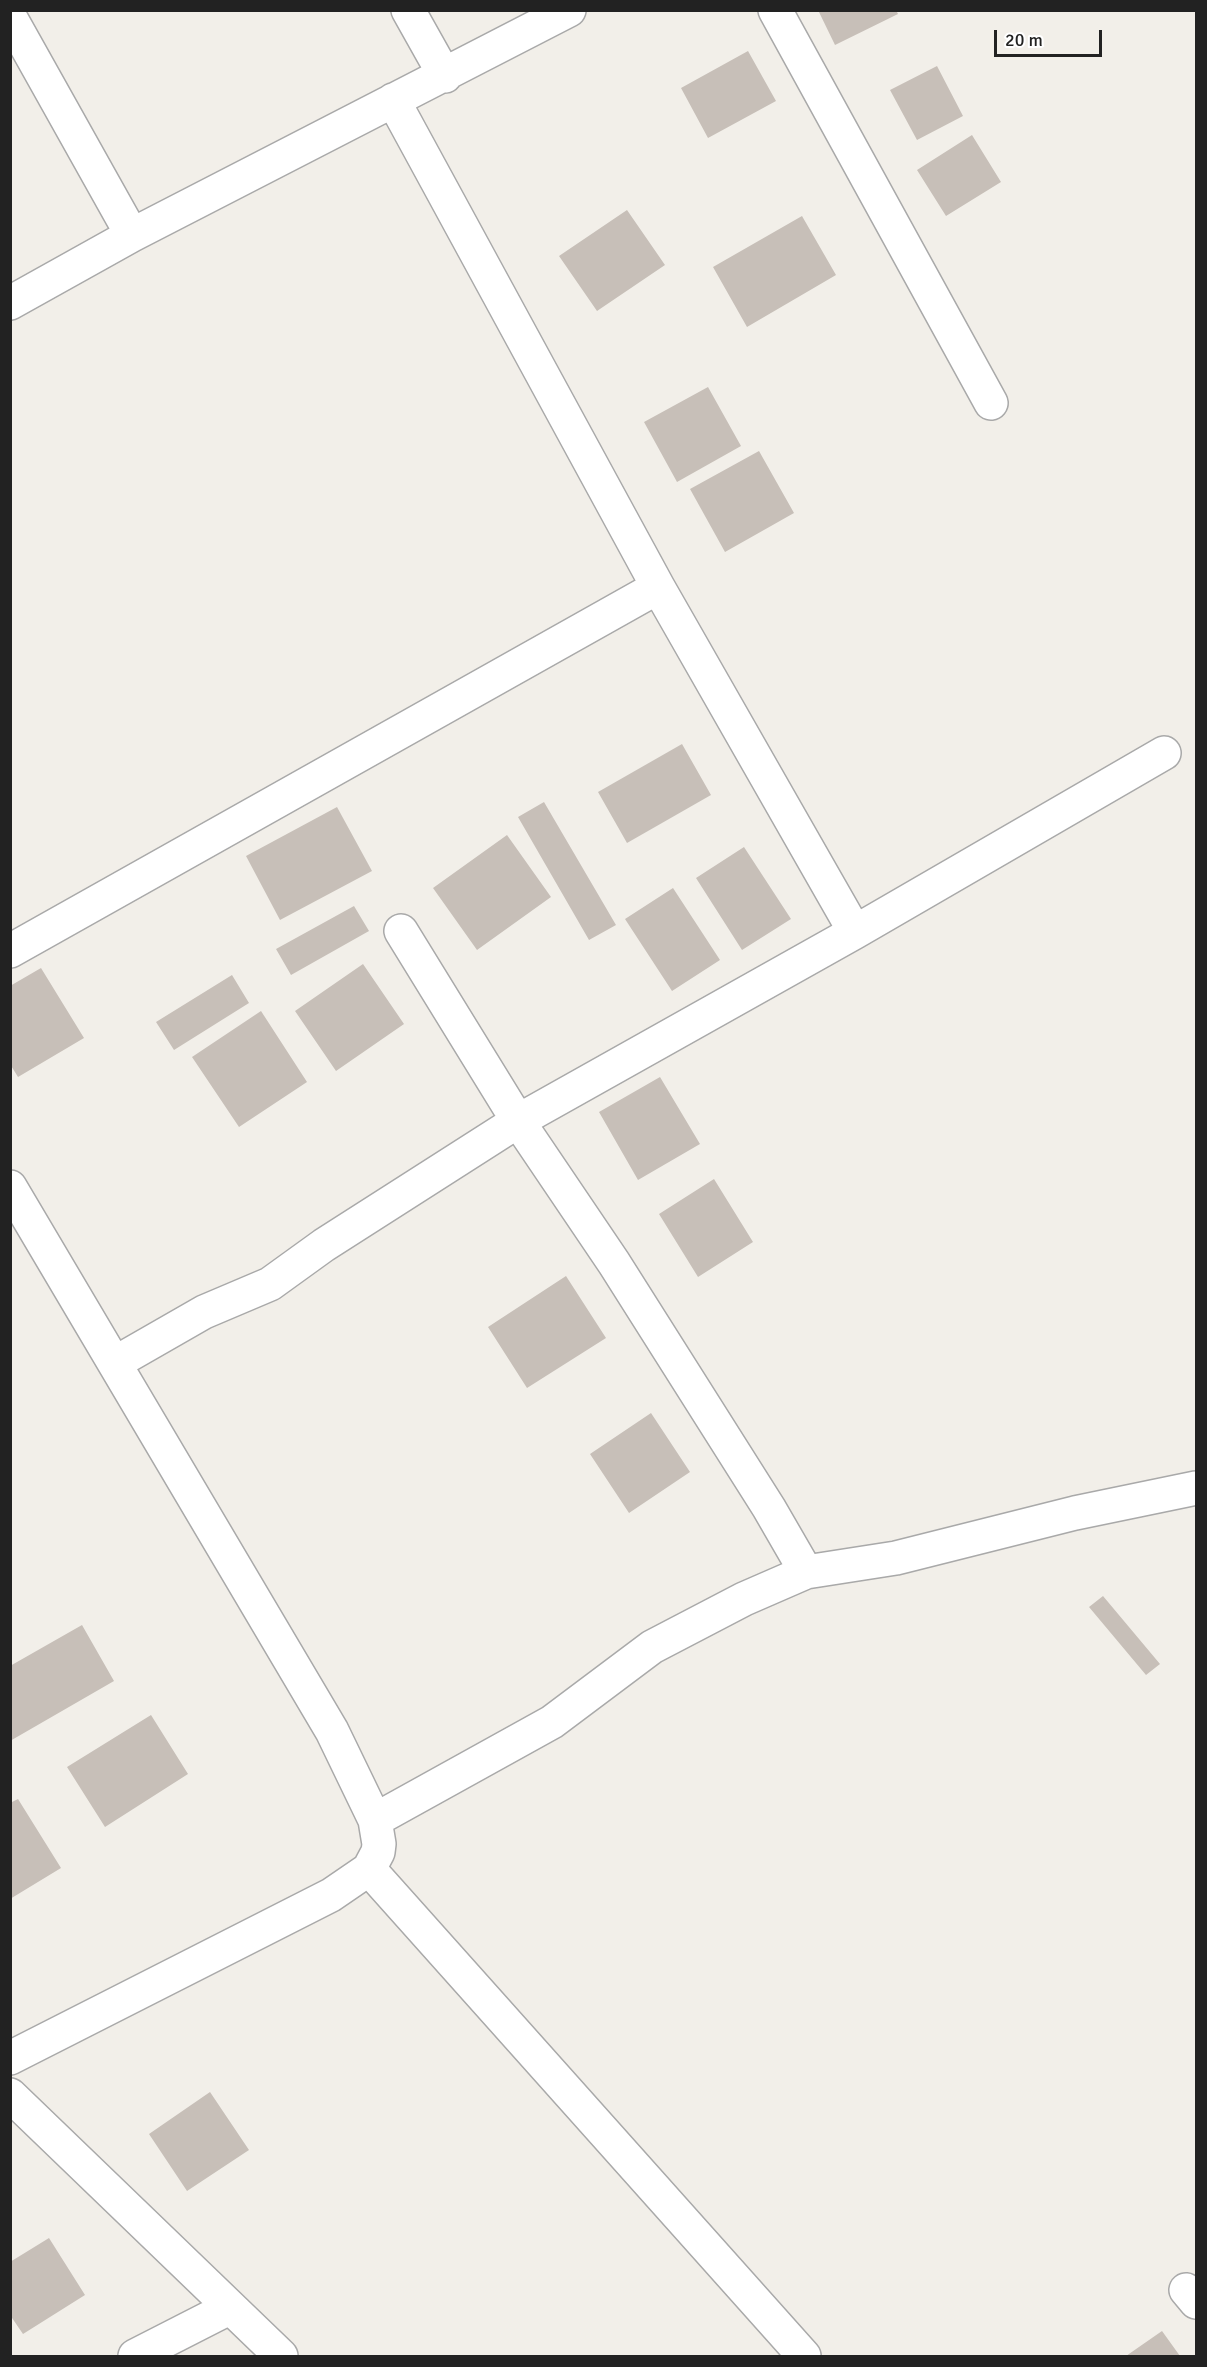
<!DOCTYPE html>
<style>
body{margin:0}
#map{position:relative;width:1207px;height:2367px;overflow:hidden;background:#f2efe9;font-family:Signika,sans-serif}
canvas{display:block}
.frame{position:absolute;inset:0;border:12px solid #222;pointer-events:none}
.scale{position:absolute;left:994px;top:30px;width:108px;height:27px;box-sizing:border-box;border:3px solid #222;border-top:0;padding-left:8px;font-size:18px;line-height:21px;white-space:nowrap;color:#222;-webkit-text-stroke:4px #fff;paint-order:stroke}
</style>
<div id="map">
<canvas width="1207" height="2367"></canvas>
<div class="frame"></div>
<div class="scale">20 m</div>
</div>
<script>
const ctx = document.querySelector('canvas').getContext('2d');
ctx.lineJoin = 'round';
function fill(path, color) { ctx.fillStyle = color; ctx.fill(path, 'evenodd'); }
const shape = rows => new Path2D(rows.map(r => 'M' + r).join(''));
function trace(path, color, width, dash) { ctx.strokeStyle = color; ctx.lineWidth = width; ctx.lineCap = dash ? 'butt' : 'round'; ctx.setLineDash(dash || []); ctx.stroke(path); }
const building = shape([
 [818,10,896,10,898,14,835,45],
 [748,51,776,101,708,138,681,88],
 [937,66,963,116,917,140,890,90],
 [972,135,1001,182,946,216,917,170],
 [627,210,665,265,597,311,559,256],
 [802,216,836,275,747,327,713,267],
 [708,387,741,446,677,482,644,422],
 [759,451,794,513,725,552,690,489],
 [682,744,711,795,627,843,598,792],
 [544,802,616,925,589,940,518,817],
 [337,807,372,871,280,920,246,856],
 [507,835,551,897,477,950,433,888],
 [744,847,791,919,742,950,696,878],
 [673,888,720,960,672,991,625,919],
 [354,906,369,931,291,975,276,949],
 [363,964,404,1024,336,1071,295,1011],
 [41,968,84,1038,18,1077,10,1064,10,986],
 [232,975,249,1003,174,1050,156,1022],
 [261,1011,307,1082,239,1127,192,1057],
 [660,1077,700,1144,638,1180,599,1112],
 [714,1179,753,1242,698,1277,659,1214],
 [566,1276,606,1338,527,1388,488,1327],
 [651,1413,690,1472,629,1513,590,1454],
 [1103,1596,1160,1664,1146,1675,1089,1607],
 [82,1625,114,1681,10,1741,10,1666],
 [151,1715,188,1774,105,1827,67,1767],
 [18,1799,61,1868,10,1899,10,1803],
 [210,2092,249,2150,187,2191,149,2134],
 [49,2238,85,2295,23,2334,10,2315,10,2262],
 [1162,2331,1180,2356,1126,2356]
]);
const minor = shape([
 [408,10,445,76],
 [775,10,991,403],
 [10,17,132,235],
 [393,100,658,587,855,932],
 [10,303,132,235,569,10],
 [401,931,518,1121,614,1263,769,1508,806,1572],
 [10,951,658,587],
 [10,1187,332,1731,375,1820,379,1844,378,1852,369,1869,331,1895,10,2058],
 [115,1363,204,1312,270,1284,324,1245,518,1121,855,932,1164,753],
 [375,1820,552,1722,652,1647,744,1599,806,1572,896,1558,1075,1513,1196,1488],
 [369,1869,804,2356],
 [10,2095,281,2356],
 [1186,2290,1196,2302],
 [135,2356,229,2308]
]);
fill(building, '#c7bfb8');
trace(minor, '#a9a9a9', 36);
trace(minor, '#fff', 33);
</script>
